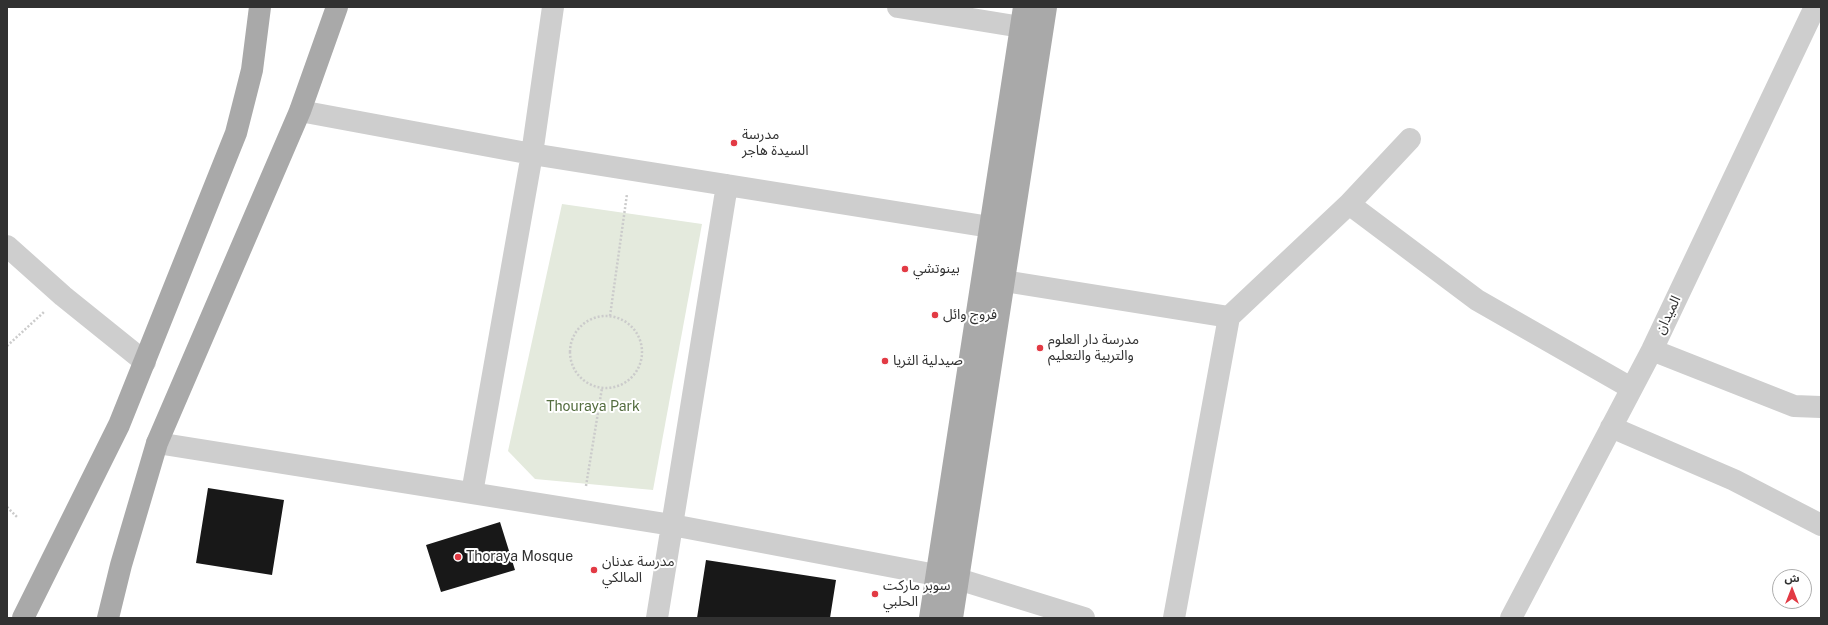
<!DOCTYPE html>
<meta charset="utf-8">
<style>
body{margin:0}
#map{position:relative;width:1828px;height:625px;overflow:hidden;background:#fff;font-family:"Public Sans","Noto Sans Arabic",sans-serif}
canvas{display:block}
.frame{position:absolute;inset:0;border:8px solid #313131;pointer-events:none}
.north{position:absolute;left:1772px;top:569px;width:40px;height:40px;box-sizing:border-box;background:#fff;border:1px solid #adadad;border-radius:50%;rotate:0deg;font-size:11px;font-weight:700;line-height:16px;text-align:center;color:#313131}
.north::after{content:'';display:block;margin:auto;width:14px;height:18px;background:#e23a44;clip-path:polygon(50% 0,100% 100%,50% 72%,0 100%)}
</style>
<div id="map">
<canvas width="1828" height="625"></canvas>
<div class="frame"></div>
<div class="north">ش</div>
</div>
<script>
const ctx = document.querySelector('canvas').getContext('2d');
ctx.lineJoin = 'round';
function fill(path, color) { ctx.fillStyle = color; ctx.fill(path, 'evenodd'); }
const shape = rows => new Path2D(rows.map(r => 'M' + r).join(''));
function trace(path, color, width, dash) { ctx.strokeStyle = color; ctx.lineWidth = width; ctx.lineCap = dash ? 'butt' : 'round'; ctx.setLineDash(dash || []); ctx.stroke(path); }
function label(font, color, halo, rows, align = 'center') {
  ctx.font = font + ' "Public Sans","Noto Sans Arabic",sans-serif'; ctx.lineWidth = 4; ctx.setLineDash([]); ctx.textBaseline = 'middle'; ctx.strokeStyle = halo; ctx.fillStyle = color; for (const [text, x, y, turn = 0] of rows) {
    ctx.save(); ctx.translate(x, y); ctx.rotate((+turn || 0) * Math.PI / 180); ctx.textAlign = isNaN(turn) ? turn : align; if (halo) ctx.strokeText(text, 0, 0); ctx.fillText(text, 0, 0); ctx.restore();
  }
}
const green = shape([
 [562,204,702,224,653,490,535,479,508,451]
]);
const building = shape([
 [208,488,284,500,272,575,196,563],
 [500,522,515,570,441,592,426,545],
 [706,560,836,580,830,618,697,618]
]);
const path = shape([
 [610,316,627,194],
 '570 352a36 36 0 1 1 72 0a36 36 0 1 1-72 0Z',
 [7,346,44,312],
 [586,486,602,388],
 [7,507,18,518]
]);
const minor = shape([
 [898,7,1021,27],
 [300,111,532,154,990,227],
 [1349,204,1477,300,1631,388],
 [7,246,63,296,145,362],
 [1004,281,1229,317,1174,618],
 [1229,317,1349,204,1410,139],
 [1652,350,1794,406,1821,407],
 [1611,427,1734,480,1821,525],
 [157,443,672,525,936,575],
 [472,493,532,154,553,7],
 [958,579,1084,618],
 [657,618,727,185],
 [1511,618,1652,350,1815,7]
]);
const primary = shape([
 [23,618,119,425,236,133,252,70,260,7],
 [108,618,121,565,157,443,300,111,337,7],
 [930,618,1024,7],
 [952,618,1046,7]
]);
const markers = [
 [734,143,4,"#e23a44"],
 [905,269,4,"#e23a44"],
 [935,315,4,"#e23a44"],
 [1040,348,4,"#e23a44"],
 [885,361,4,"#e23a44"],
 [458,557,4,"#e23a44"],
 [594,570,4,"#e23a44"],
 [875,594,4,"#e23a44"]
];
const poiNames = [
 ["مدرسة",742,135],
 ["السيدة هاجر",742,151],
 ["بينوتشي",913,269],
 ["فروج وائل",943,315],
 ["مدرسة دار العلوم",1048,340],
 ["والتربية والتعليم",1048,356],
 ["صيدلية الثريا",893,361],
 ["Thoraya Mosque",466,557],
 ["مدرسة عدنان",602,562],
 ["المالكي",602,578],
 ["سوبر ماركت",883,586],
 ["الحلبي",883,602]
];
const streetNames = [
 ["الميدان",1668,315,-64]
];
const parkNames = [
 ["Thouraya Park",593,407]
];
fill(green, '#e4eadd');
fill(building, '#181818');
trace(path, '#cbcbcb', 2.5, [2, 2]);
trace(minor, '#cecece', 22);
trace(primary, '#a9a9a9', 22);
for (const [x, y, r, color] of markers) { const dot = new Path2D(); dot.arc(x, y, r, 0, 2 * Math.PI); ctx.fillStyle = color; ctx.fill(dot); trace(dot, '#fff', 1.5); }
label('14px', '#313131', '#fff', poiNames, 'left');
label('14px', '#313131', '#fff', streetNames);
label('14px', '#546d3f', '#fff', parkNames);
</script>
